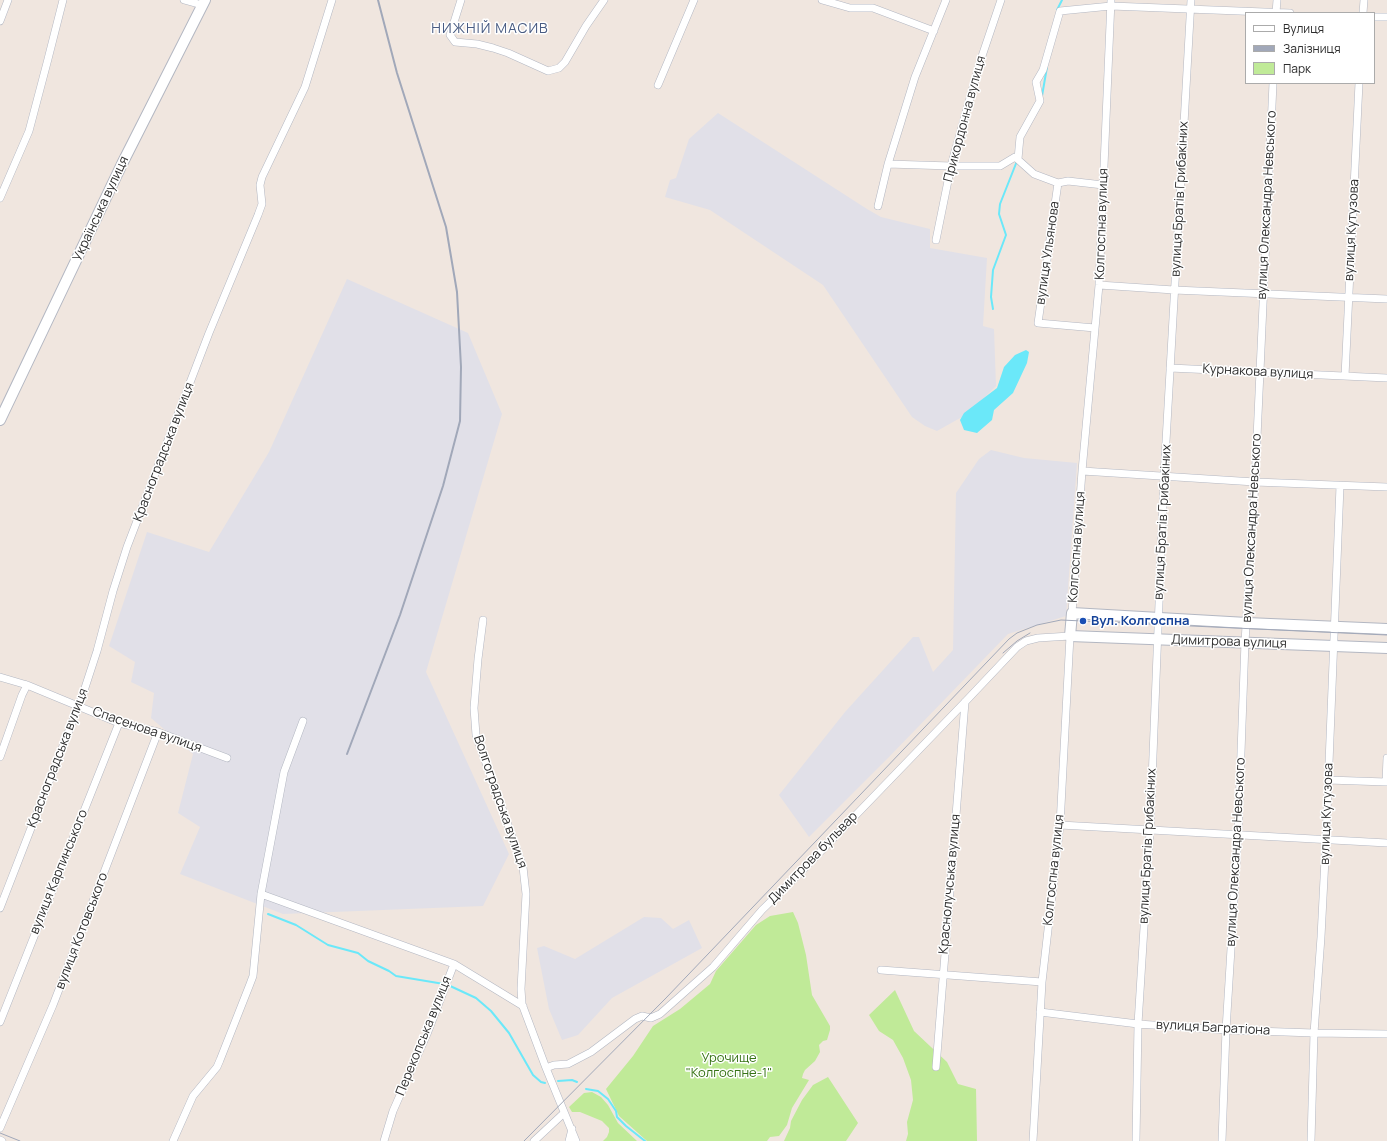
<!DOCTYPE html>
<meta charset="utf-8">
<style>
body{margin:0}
#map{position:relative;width:1387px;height:1141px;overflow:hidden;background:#f0e6df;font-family:Manrope,sans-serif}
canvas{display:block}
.legend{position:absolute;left:1245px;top:12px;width:130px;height:72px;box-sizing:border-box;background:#fff;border:1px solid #ababab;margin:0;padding:5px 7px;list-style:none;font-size:12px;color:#2d2d2d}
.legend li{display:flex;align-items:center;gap:8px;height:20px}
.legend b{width:20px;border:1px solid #ababab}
</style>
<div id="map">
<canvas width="1387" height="1141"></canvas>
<ul class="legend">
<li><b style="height:5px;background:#fff"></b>Вулиця</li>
<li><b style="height:5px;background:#a1a8b9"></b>Залізниця</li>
<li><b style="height:11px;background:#c0ea98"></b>Парк</li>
</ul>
</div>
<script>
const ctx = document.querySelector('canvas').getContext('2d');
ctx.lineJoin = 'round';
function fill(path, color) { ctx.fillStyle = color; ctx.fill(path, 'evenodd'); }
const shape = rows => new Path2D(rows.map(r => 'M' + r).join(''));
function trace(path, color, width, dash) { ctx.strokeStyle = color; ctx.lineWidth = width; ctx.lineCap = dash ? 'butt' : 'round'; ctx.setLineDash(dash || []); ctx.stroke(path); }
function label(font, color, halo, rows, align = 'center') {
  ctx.font = font + ' Manrope,sans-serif'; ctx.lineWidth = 3; ctx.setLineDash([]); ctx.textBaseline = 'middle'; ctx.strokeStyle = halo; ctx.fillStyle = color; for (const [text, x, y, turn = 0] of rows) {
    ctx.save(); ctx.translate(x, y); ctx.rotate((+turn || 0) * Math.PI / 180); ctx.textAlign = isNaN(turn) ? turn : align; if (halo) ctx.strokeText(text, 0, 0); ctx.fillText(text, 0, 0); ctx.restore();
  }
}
const industrial = shape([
 [718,113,867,209,881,217,930,229,930,248,987,258,983,326,994,329,996,386,969,413,937,431,925,426,912,417,823,285,710,210,665,197,670,180,676,178,689,139],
 [347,279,468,333,502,414,426,672,509,854,483,906,283,914,180,874,200,827,178,813,193,754,151,718,154,693,131,682,135,662,109,646,147,532,209,552,269,452],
 [991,450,1024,458,1077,463,1066,616,1008,634,888,758,809,837,779,795,845,712,913,637,919,637,933,672,953,650,956,493,979,459],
 [644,917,661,918,673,929,689,920,702,948,612,998,578,1035,562,1040,549,1009,537,948,544,946,575,959]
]);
const green = shape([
 [793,912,798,923,806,955,812,995,830,1026,830,1030,827,1040,823,1041,819,1045,820,1052,815,1061,805,1070,803,1074,802,1078,809,1080,792,1108,787,1125,779,1136,770,1137,767,1141,647,1141,619,1116,606,1089,633,1056,653,1026,680,1009,710,984,716,971,756,925,770,916],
 [895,990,914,1031,947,1062,958,1084,976,1089,977,1141,906,1141,908,1134,907,1122,913,1100,911,1080,903,1058,893,1040,879,1031,869,1015],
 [828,1077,858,1123,846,1141,784,1141,790,1128,791,1121,802,1100,813,1085],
 [592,1092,601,1097,608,1105,618,1123,637,1141,603,1141,607,1137,609,1132,609,1128,602,1121,580,1112,572,1112,569,1107,584,1093]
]);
const water = shape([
 [1026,350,1029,352,1027,363,1013,393,994,410,992,420,977,433,964,430,960,420,964,413,997,388,1004,367,1015,355]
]);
const stream = shape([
 [1057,10,1062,0],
 [1042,96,1047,67],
 [993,309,991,297,993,270,1006,235,999,214,1000,204,1017,161],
 [268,914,296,925,328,945,358,953,368,961,389,971,396,976,444,984],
 [448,985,476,998,491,1011,509,1033,533,1075,541,1082,545,1083],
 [558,1081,572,1080,577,1082],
 [586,1089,598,1091,608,1099,616,1111,617,1117,626,1126,645,1141]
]);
const street = shape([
 [184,0,202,5],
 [461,0,450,35,455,42,477,44,493,48,508,53,548,71,559,68,565,62,586,26,604,0],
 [822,0,850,8,873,8,934,31],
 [1276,13,1277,0],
 [1363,13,1364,0],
 [1374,17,1387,17],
 [0,21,8,0],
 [658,85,694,0],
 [1018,159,1020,137,1040,101,1036,82,1043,70,1060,11,1111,6,1290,13],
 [888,164,951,166,1000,166,1015,157,1034,174,1058,183],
 [1058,183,1038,323,1095,328],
 [1058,183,1068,181,1103,185],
 [0,198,29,131,48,59,63,0],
 [878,206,888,164,915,77,946,0],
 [936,240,951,166,980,62,1001,0],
 [1099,285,1174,290,1387,299],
 [1170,368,1387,378],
 [1345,376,1359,83],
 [1082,471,1255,482,1387,487],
 [1072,613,1082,471,1099,285,1111,0],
 [483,620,478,659,474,708,476,735,523,867,526,894,521,989,522,1004,546,1068,576,1141],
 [0,677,27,685,119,723,158,732,227,758],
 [0,757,22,695,27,685],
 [1328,780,1386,782,1387,758],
 [1060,825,1387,843],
 [261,894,454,964],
 [0,908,82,697,97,651,113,591,127,547,209,333,258,215,262,204,260,185,262,177,305,87,332,0],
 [881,970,1042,982],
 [1040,1012,1138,1024,1226,1030,1314,1033,1387,1034],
 [0,1022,119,723],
 [936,1067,965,702],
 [546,1068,554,1065,568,1064,591,1052,635,1019,642,1016,651,1018,660,1014,713,967,762,910,797,876,965,702,1017,647,1026,641,1038,638,1070,636,1060,825,1042,982,1033,1141],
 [0,1128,53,1005,158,732],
 [0,1140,2,1141],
 [173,1141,193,1096,217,1067,220,1060,250,984,253,976,261,894,284,772,303,721],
 [384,1141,393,1111,427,1034,454,964,523,1006],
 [534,1141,564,1113],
 [569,1141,572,1129],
 [1136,1141,1138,1024,1150,831,1164,477,1191,0],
 [1222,1141,1226,1030,1238,835,1245,642,1255,482,1273,83],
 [1311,1141,1314,1033,1321,937,1326,839,1340,486]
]);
const secondary = shape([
 [0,420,122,164,205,0],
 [1387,629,1247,623,1072,613,1070,636,1387,648]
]);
const tram = shape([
 [1003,653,1017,641,1030,633],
 [0,1133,20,1141],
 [524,1141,666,998,1009,639,1017,633,1037,625,1061,620,1387,635]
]);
const rail = shape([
 [347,754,400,615,443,486,460,421,461,367,457,292,446,227,397,73,378,0]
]);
const markers = [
 [1083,621,4,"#1a4fb4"]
];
const streetNames = [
 ["Прикордонна вулиця",965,119,-75],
 ["вулиця Братів Грибакіних",1180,199,-87],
 ["вулиця Олександра Невського",1267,205,-87],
 ["Українська вулиця",101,209,-65],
 ["Колгоспна вулиця",1102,224,-88],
 ["вулиця Кутузова",1352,230,-87],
 ["вулиця Ульянова",1048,253,-82],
 ["Курнакова вулиця",1258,372,3],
 ["Красноградська вулиця",164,452,-69],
 ["вулиця Братів Грибакіних",1163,522,-87],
 ["вулиця Олександра Невського",1252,528,-87],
 ["Колгоспна вулиця",1077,547,-86],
 ["Димитрова вулиця",1229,642,2],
 ["Спасенова вулиця",147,730,19],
 ["Красноградська вулиця",58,758,-69],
 ["Волгоградська вулиця",500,802,71],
 ["вулиця Кутузова",1327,814,-88],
 ["вулиця Братів Грибакіних",1148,846,-87],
 ["вулиця Олександра Невського",1236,852,-87],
 ["Димитрова бульвар",813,858,-46],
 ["Колгоспна вулиця",1054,870,-84],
 ["вулиця Карпинського",59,872,-68],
 ["Краснолучська вулиця",950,884,-85],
 ["вулиця Котовського",82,931,-69],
 ["вулиця Багратіона",1213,1028,3],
 ["Перекопська вулиця",424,1036,-68]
];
const transitNames = [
 ["Вул. Колгоспна",1091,621]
];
const parkNames = [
 ["Урочище",729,1058],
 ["\"Колгоспне-1\"",729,1073]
];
const neighbourhoodNames = [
 ["НИЖНІЙ МАСИВ",490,29]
];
fill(industrial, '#e1e0e8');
fill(green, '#c0ea98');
fill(water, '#6be8f9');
trace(stream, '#6be8f9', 2);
trace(street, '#b3b7c2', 8);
trace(secondary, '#b3b7c2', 12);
trace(street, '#fff', 7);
trace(secondary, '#fff', 10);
trace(tram, '#a1a8b9', 1);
trace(rail, '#a1a8b9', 2);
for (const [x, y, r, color] of markers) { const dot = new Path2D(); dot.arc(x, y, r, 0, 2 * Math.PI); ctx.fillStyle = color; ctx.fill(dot); trace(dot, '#fff', 1.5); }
label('13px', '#2d2d2d', '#fff', streetNames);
label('bold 13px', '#164399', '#fff', transitNames, 'left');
label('13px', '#367315', '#fff', parkNames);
ctx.letterSpacing = '1px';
label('14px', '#495c83', '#fff', neighbourhoodNames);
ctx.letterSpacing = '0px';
</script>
